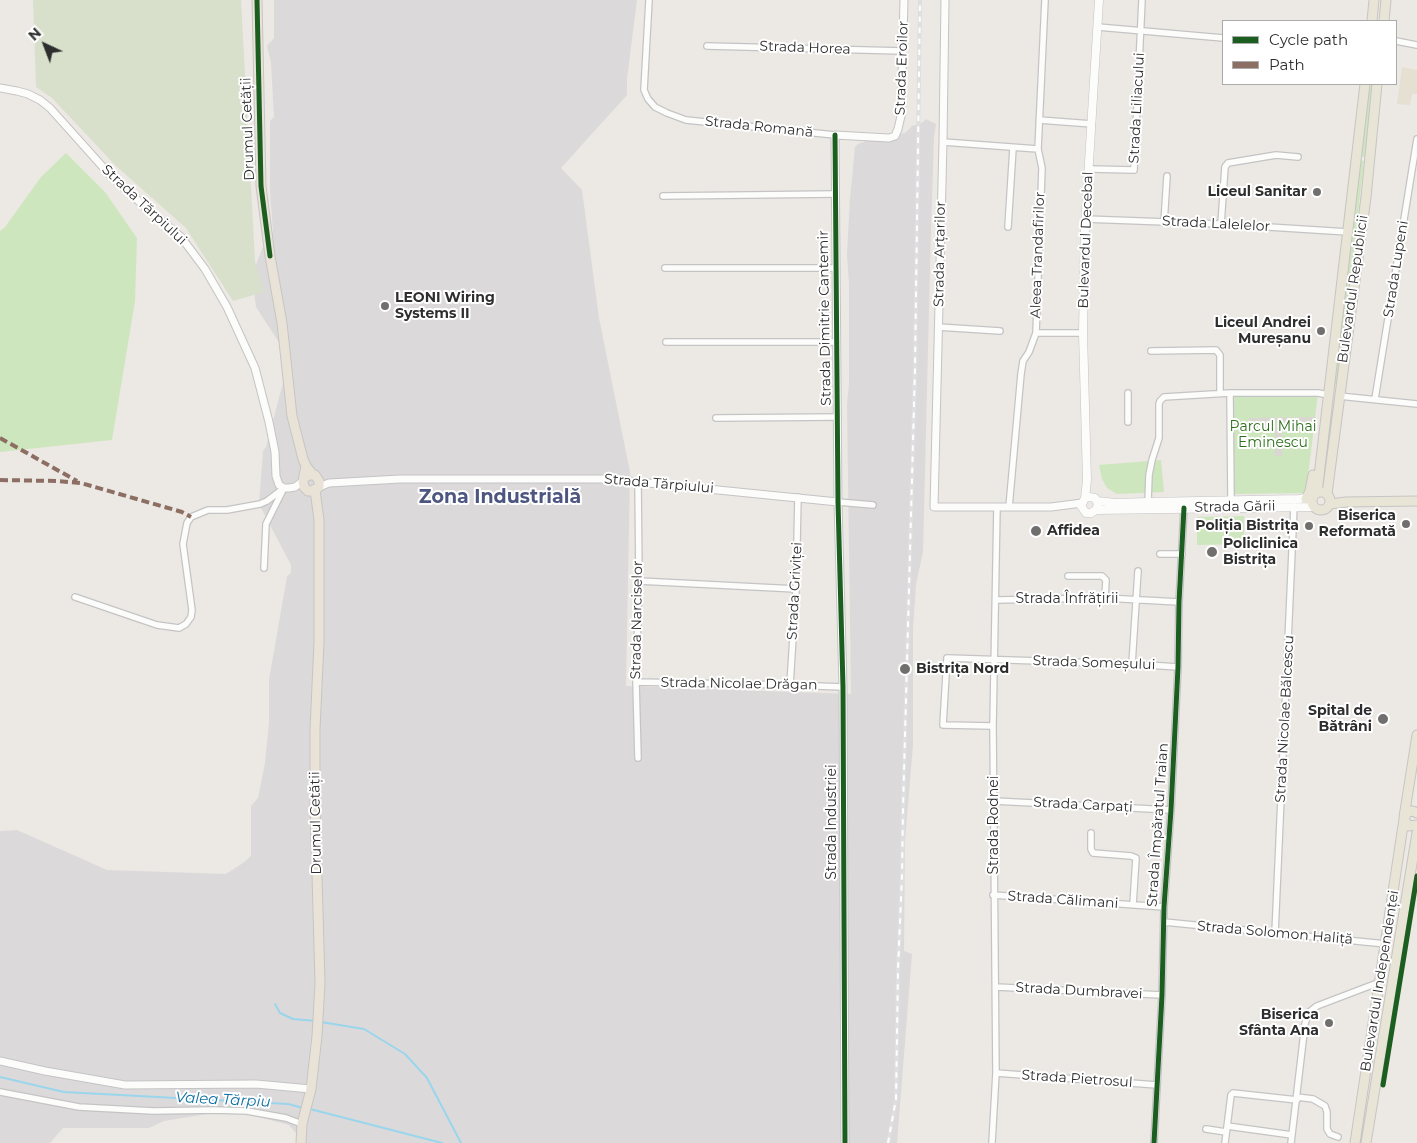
<!DOCTYPE html>
<meta charset="utf-8">
<style>
body{margin:0}
#map{position:relative;width:1417px;height:1143px;overflow:hidden;background:#ece8e4;font-family:Montserrat,sans-serif}
canvas{display:block}
.legend{position:absolute;left:1222px;top:20px;width:175px;height:65px;box-sizing:border-box;background:#fff;border:1px solid #ababab;margin:0;padding:6px 9px;list-style:none;font-size:15px;color:#2e2e2e}
.legend li{display:flex;align-items:center;gap:10px;height:25px}
.legend b{width:25px;border:1px solid #ababab}
.north{position:absolute;left:20px;top:20px;width:50px;height:50px;-webkit-text-stroke:4px #fff;paint-order:stroke;rotate:317deg;font-size:14px;font-weight:700;line-height:20px;text-align:center;color:#2e2e2e}
.north::after{content:'';display:block;margin:auto;width:18px;height:22px;background:#2e2e2e;clip-path:polygon(50% 0,100% 100%,50% 72%,0 100%)}
</style>
<div id="map">
<canvas width="1417" height="1143"></canvas>
<ul class="legend">
<li><b style="height:6px;background:#1b5e20"></b>Cycle path</li>
<li><b style="height:6px;background:#8d6e63"></b>Path</li>
</ul>
<div class="north">N</div>
</div>
<script>
const ctx = document.querySelector('canvas').getContext('2d');
ctx.lineJoin = 'round';
function fill(path, color) { ctx.fillStyle = color; ctx.fill(path, 'evenodd'); }
const shape = rows => new Path2D(rows.map(r => 'M' + r).join(''));
function trace(path, color, width, dash) { ctx.strokeStyle = color; ctx.lineWidth = width; ctx.lineCap = dash ? 'butt' : 'round'; ctx.setLineDash(dash || []); ctx.stroke(path); }
function label(font, color, halo, rows, align = 'center') {
  ctx.font = font + ' Montserrat,sans-serif'; ctx.lineWidth = 4; ctx.setLineDash([]); ctx.textBaseline = 'middle'; ctx.strokeStyle = halo; ctx.fillStyle = color; for (const [text, x, y, turn = 0] of rows) {
    ctx.save(); ctx.translate(x, y); ctx.rotate((+turn || 0) * Math.PI / 180); ctx.textAlign = isNaN(turn) ? turn : align; if (halo) ctx.strokeText(text, 0, 0); ctx.fillText(text, 0, 0); ctx.restore();
  }
}
const industrial = shape([
 [274,0,637,0,627,79,627,95,561,168,582,190,599,318,630,472,626,686,851,694,847,405,849,383,849,284,847,254,850,199,855,147,858,144,869,140,905,133,912,126,923,122,926,119,936,124,934,138,931,229,923,552,916,584,913,629,913,745,905,841,904,951,912,954,897,1143,304,1143,289,1125,232,1110,164,1121,149,1128,63,1128,50,1143,0,1143,0,831,17,830,107,870,226,874,243,863,251,856,251,806,258,798,265,763,269,723,269,680,287,576,291,573,291,565,259,504,263,451,266,447,284,379,284,350,256,307,252,275,266,239,273,232,270,192,270,121,274,117,271,63,267,46,274,38]
]);
const education = shape([
 [1402,67,1417,70,1417,94,1412,94,1410,105,1397,104]
]);
const green = shape([
 [1367,84,1373,84,1365,157,1359,156],
 [66,153,105,192,137,238,135,301,112,440,0,452,0,231,5,227,41,177],
 [1358,160,1364,161,1338,385,1332,384],
 [1230,393,1318,393,1306,493,1231,494],
 [1161,460,1164,492,1117,494,1107,488,1102,479,1099,465],
 [1244,516,1244,544,1197,545,1197,517]
]);
const cemetery = shape([
 [33,0,241,0,255,261,264,292,233,301,186,228,116,166,52,98,36,87]
]);
const plaza = shape([
 [1316,417,1315,430,1282,431,1282,456,1275,456,1275,431,1249,432,1249,418]
]);
const stream = shape([
 [275,1004,280,1013,293,1019,316,1021],
 [321,1022,364,1029,405,1054,427,1078,461,1143],
 [0,1077,64,1092,288,1104,303,1108],
 [310,1109,442,1143]
]);
const minor = shape([
 [649,0,644,90,648,99,655,107,667,113,686,120,835,135],
 [1098,27,1223,38],
 [1396,41,1417,45],
 [707,46,903,51],
 [1039,120,1092,124],
 [943,142,1038,149],
 [1089,169,1134,170,1142,0],
 [663,196,835,194],
 [1085,219,1221,224,1348,232],
 [1164,223,1167,176],
 [1221,224,1225,167,1228,163,1276,155,1298,157],
 [1008,227,1013,148],
 [665,268,836,268],
 [938,327,1000,331],
 [1036,333,1083,333],
 [666,342,837,342],
 [1151,351,1216,350,1220,355,1220,393],
 [1128,393,1128,422],
 [1230,393,1231,500],
 [1339,396,1417,404],
 [1375,399,1417,139],
 [716,418,838,417],
 [838,502,873,505],
 [1148,502,1149,475,1152,460,1159,438,1159,404,1160,401,1164,397,1230,393,1318,393,1329,395],
 [1009,507,1021,374,1023,361,1029,352,1036,333,1042,168,1038,149,1045,0],
 [1160,554,1182,554],
 [264,568,266,524,283,490],
 [1068,576,1102,576,1106,580,1105,598],
 [639,581,796,589],
 [75,597,157,625,179,628,186,624,191,617,192,610,183,544,187,523,191,517,208,510,227,510,260,504,267,501,284,488],
 [996,600,1105,598,1179,602],
 [1132,664,1138,571],
 [636,682,790,685,843,687],
 [790,685,796,589,798,497],
 [993,726,943,725,947,658,1132,664,1178,667],
 [638,758,636,682,639,581,638,481],
 [994,801,1171,810],
 [1091,833,1091,849,1093,853,1131,856,1136,858,1133,905],
 [993,895,1164,907],
 [1164,922,1386,944],
 [1275,933,1294,506],
 [996,987,1162,995],
 [996,1073,1157,1085],
 [0,1092,79,1107,153,1111,214,1110,247,1111,286,1118,302,1124],
 [1297,1097,1313,1099,1325,1106,1327,1112,1327,1129,1330,1134,1338,1137],
 [1227,1126,1292,1135],
 [1206,1129,1226,1132],
 [992,1143,996,1073,993,726,997,507],
 [1154,1143,1162,995,1164,907,1171,810,1178,667,1179,602,1184,508],
 [1225,1143,1231,1095,1233,1093,1297,1100],
 [1291,1143,1305,1024,1308,1013,1317,1006,1380,982]
]);
const tertiary = shape([
 [945,0,943,142,934,507,1051,507,1082,503],
 [0,88,17,91,28,94,40,100,50,108,110,175,145,207,181,237,205,269,227,307,255,368,269,422,275,452,276,476,279,485,284,488,289,488,295,487,303,481],
 [319,487,329,483,400,479,608,479,838,502],
 [0,1061,45,1071,125,1085,256,1084,311,1089],
 [845,1143,843,687,838,502,835,135,889,138,895,136,898,129,901,116,904,0]
]);
const secondary = shape([
 [1085,498,1089,497,1095,498,1098,504,1096,510,1091,513,1086,513,1081,506,1085,498,1087,480,1083,333,1085,227,1099,0],
 [1097,501,1116,503,1148,502,1299,499,1313,497],
 [1096,510,1314,507]
]);
const primary = shape([
 [1372,21,1374,0],
 [1384,21,1386,0],
 '1312 501a9 9 0 1 1 18 0a9 9 0 1 1-18 0Z',
 [1317,493,1365,84],
 [1327,494,1366,197,1377,84],
 [1306,499,1310,491,1313,475],
 [1330,504,1346,502,1417,501],
 [1417,813,1413,811,1407,812,1404,819,1408,826,1417,825],
 [1404,817,1417,735],
 [1355,1143,1404,819],
 [1366,1143,1417,833]
]);
const trunk = shape([
 [257,0,261,186,270,256,282,323,292,416,303,459,306,466,313,475],
 [304,478,309,475,315,475,319,481,319,487,312,491,308,491,304,487,303,481,306,466],
 [301,1143,302,1124,311,1089,317,1036,320,983,315,803,315,729,319,642,319,520,315,490]
]);
const rail = shape([
 [888,1143,896,1099,898,969,902,876,903,809,915,368,920,0]
]);
const quiet = shape([
 [0,438,77,481],
 [0,480,56,481,81,483,182,512,191,517]
]);
const cycleway = shape([
 [257,0,261,186,270,256],
 [835,135,838,502,843,687,845,1143],
 [1383,1085,1417,876],
 [1154,1143,1162,995,1164,907,1171,810,1178,667,1179,602,1184,508]
]);
const markers = [
 [1317,192,5,"#706f6e"],
 [385,306,5,"#706f6e"],
 [1321,331,5,"#706f6e"],
 [1406,524,5,"#706f6e"],
 [1309,526,5,"#706f6e"],
 [1036,531,6,"#706f6e"],
 [1212,552,6,"#706f6e"],
 [905,669,6,"#706f6e"],
 [1383,719,6,"#706f6e"],
 [1329,1023,5,"#706f6e"]
];
const streetNames = [
 ["Strada Horea",805,48,2],
 ["Strada Eroilor",902,68,-88],
 ["Strada Liliacului",1137,108,-87],
 ["Strada Romană",759,127,6],
 ["Drumul Cetății",248,129,-92],
 ["Strada Tărpiului",144,205,43],
 ["Strada Lalelelor",1216,224,3],
 ["Bulevardul Decebal",1086,240,-88],
 ["Strada Arțarilor",940,254,-89],
 ["Aleea Trandafirilor",1038,255,-88],
 ["Strada Lupeni",1396,269,-81],
 ["Bulevardul Republicii",1353,289,-82],
 ["Strada Dimitrie Cantemir",825,318,-91],
 ["Strada Tărpiului",659,484,5],
 ["Strada Gării",1235,507,-1],
 ["Strada Griviței",795,591,-87],
 ["Strada Înfrățirii",1067,599],
 ["Strada Narciselor",637,620,-89],
 ["Strada Someșului",1094,663,2],
 ["Strada Nicolae Drăgan",739,684,1],
 ["Strada Nicolae Bălcescu",1285,719,-87],
 ["Strada Carpați",1083,805,3],
 ["Strada Industriei",832,822,-90],
 ["Drumul Cetății",316,823,-91],
 ["Strada Rodnei",994,825,-90],
 ["Strada Împăratul Traian",1158,825,-86],
 ["Strada Călimani",1063,900,4],
 ["Strada Solomon Haliță",1275,933,5],
 ["Bulevardul Independenței",1380,981,-81],
 ["Strada Dumbravei",1079,991,3],
 ["Strada Pietrosul",1077,1079,4]
];
const poiNames = [
 ["Liceul Sanitar",1307,192],
 ["LEONI Wiring",395,298,"left"],
 ["Systems II",395,314,"left"],
 ["Liceul Andrei",1311,323],
 ["Mureșanu",1311,339],
 ["Biserica",1396,516],
 ["Reformată",1396,532],
 ["Poliția Bistrița",1299,526],
 ["Affidea",1047,531,"left"],
 ["Policlinica",1223,544,"left"],
 ["Bistrița",1223,560,"left"],
 ["Bistrița Nord",916,669,"left"],
 ["Spital de",1372,711],
 ["Bătrâni",1372,727],
 ["Biserica",1319,1015],
 ["Sfânta Ana",1319,1031]
];
const parkNames = [
 ["Parcul Mihai",1273,427],
 ["Eminescu",1273,443]
];
const waterNames = [
 ["Valea Tărpiu",223,1100,3]
];
const districtNames = [
 ["Zona Industrială",500,497]
];
fill(industrial, '#dcd9db');
fill(education, '#e6e0d3');
fill(green, '#cee6be');
fill(cemetery, '#d8e0cc');
fill(plaza, '#dad6d2');
trace(stream, '#99d6ec', 2);
trace(minor, '#c5c4c5', 8);
trace(tertiary, '#c5c4c5', 9);
trace(secondary, '#c5c4c5', 9);
trace(primary, '#c6c5c4', 11);
trace(trunk, '#c6c5c4', 11);
trace(minor, '#fcfcfb', 5.5);
trace(tertiary, '#fcfcfb', 7);
trace(secondary, '#fcfcfb', 8);
trace(primary, '#e8e4d6', 9);
trace(trunk, '#e9e2d6', 9);
trace(rail, '#dfdfe1', 4);
trace(rail, '#fff', 2, [5.5]);
trace(quiet, '#8d6e63', 4, [8, 4]);
trace(cycleway, '#1b5e20', 5);
for (const [x, y, r, color] of markers) { const dot = new Path2D(); dot.arc(x, y, r, 0, 2 * Math.PI); ctx.fillStyle = color; ctx.fill(dot); trace(dot, '#fff', 2); }
label('14px', '#2e2e2e', '#fff', streetNames);
label('bold 14px', '#2e2e2e', '#fff', poiNames, 'right');
label('14px', '#2c6e1b', '#fff', parkNames);
label('italic 15px', '#0d6fa3', '#fff', waterNames);
label('bold 19px', '#4d5680', '#fff', districtNames);
</script>
